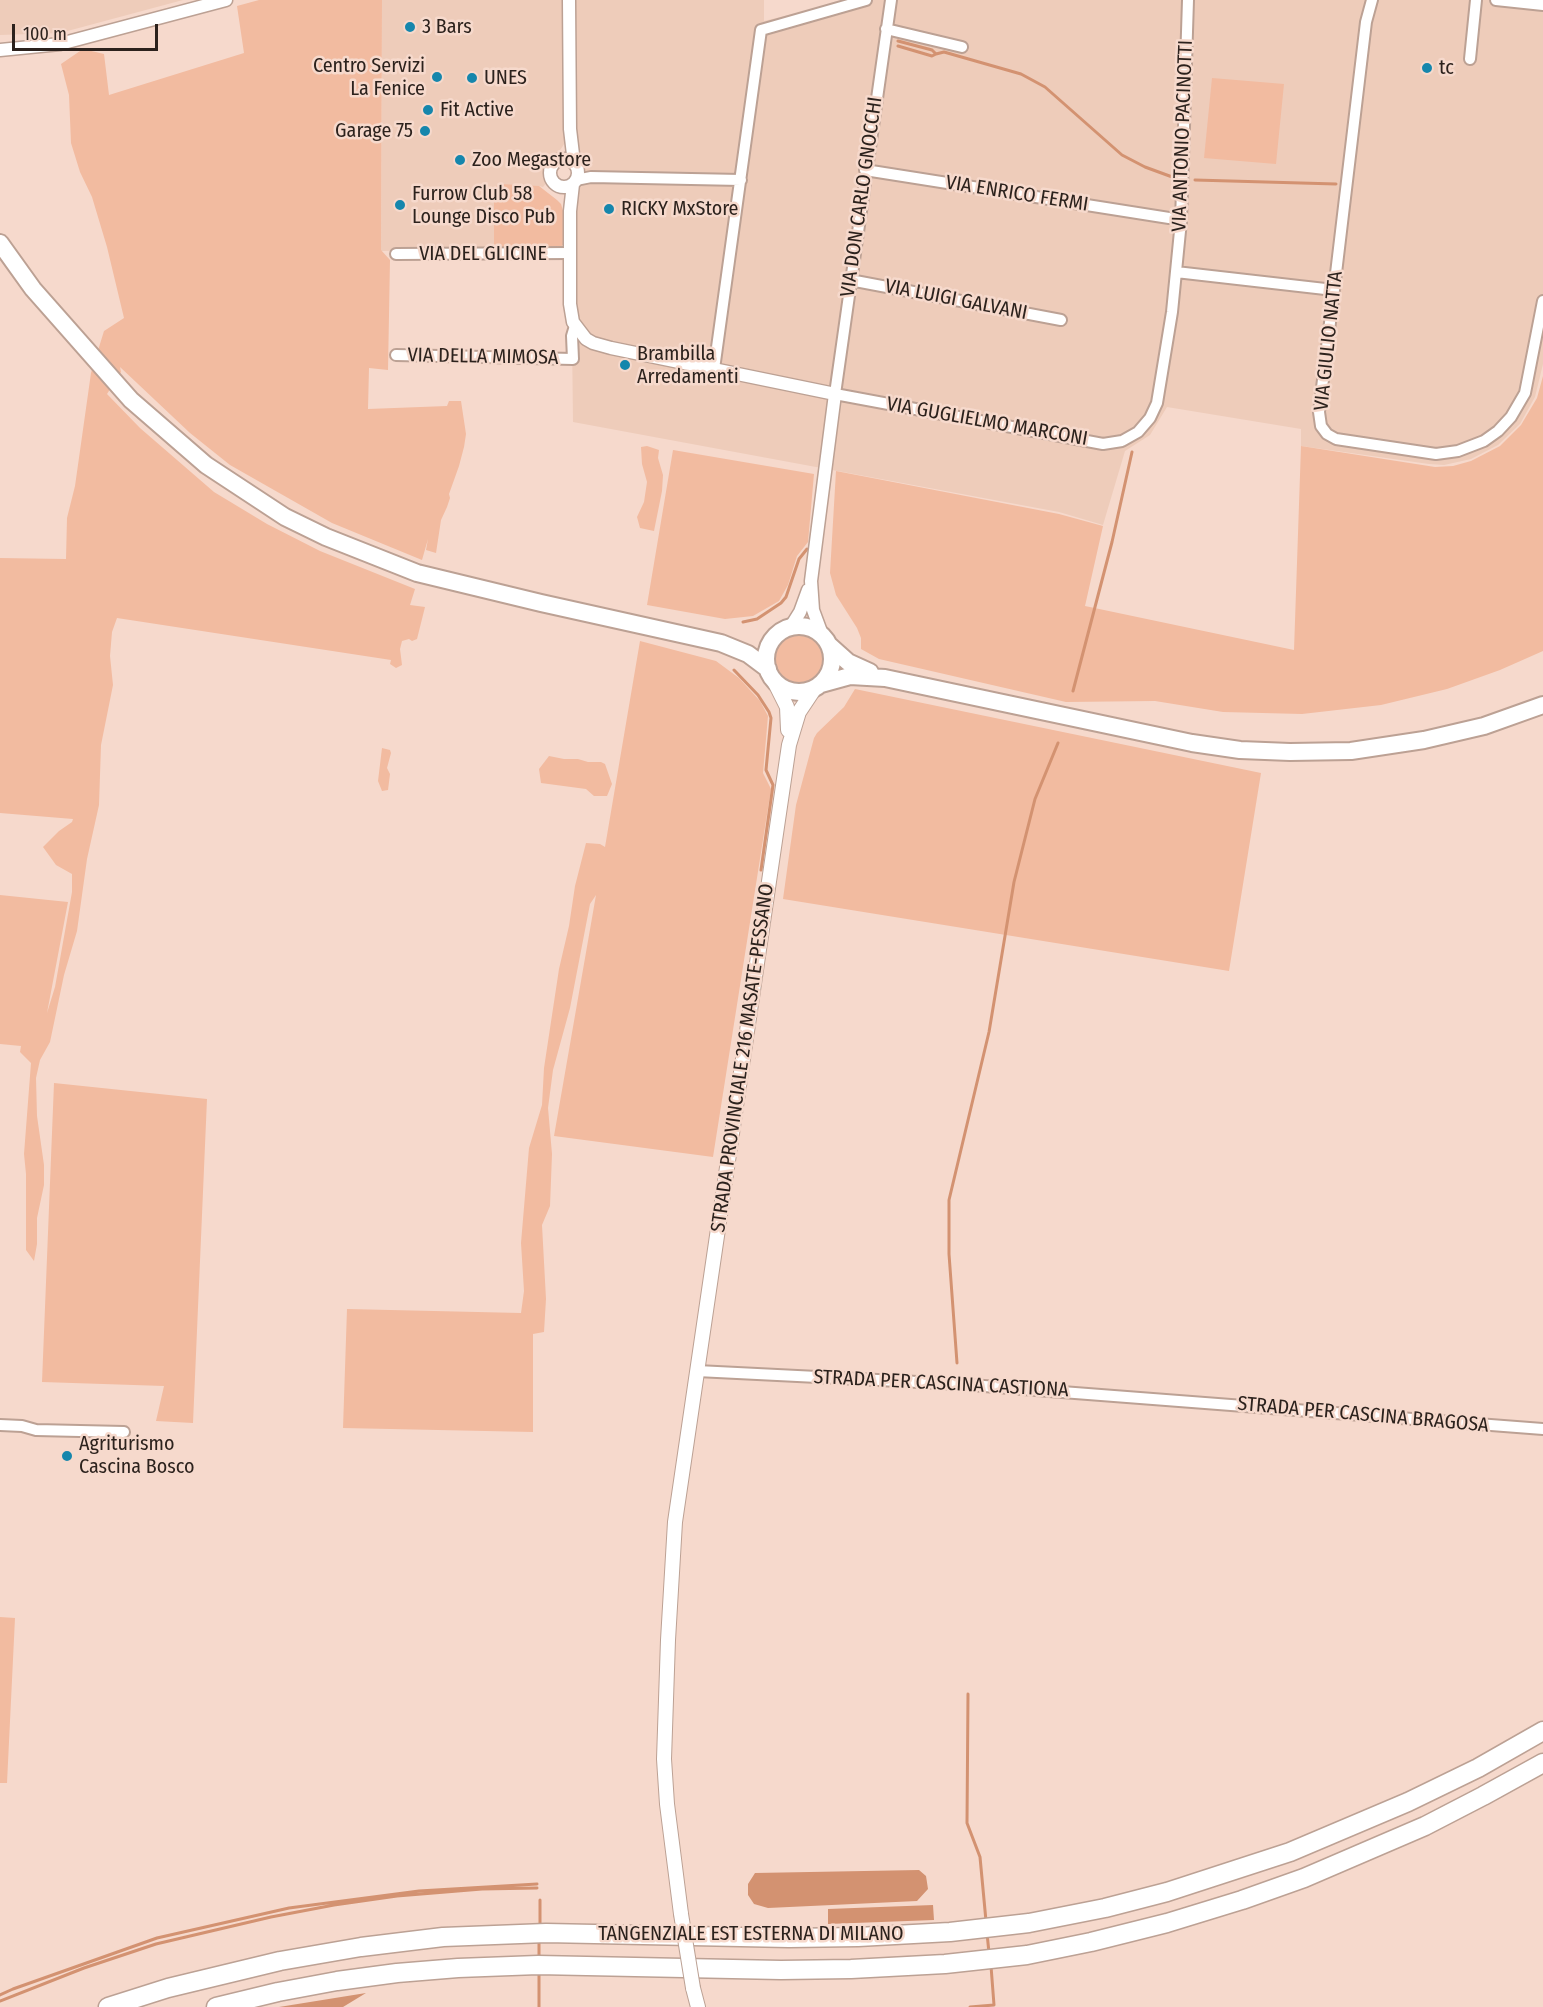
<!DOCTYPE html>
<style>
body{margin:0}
#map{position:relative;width:1543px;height:2007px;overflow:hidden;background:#f6d9cc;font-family:"Fira Sans Condensed",sans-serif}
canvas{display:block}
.scale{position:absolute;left:12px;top:24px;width:146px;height:27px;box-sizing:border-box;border:3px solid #2c221d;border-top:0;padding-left:8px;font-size:18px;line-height:21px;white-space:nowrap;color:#2c221d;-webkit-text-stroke:4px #f6d9cc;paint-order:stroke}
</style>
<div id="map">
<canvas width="1543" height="2007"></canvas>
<div class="scale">100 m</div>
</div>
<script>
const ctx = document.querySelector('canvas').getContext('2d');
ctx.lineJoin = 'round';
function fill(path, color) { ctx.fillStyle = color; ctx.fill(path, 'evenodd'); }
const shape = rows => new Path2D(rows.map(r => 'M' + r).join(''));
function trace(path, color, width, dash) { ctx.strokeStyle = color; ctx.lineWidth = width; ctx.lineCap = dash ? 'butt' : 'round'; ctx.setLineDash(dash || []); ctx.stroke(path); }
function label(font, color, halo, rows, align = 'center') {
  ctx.font = font + ' "Fira Sans Condensed",sans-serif'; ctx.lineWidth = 5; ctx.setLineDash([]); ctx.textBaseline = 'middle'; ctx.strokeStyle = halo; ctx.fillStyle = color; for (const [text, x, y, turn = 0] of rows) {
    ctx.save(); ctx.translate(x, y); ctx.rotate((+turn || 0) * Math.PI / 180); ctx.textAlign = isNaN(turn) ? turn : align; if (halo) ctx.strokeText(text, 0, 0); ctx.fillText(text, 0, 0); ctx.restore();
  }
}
const built = shape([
 [0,0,183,0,60,33,0,35],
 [382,0,567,0,566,141,548,169,549,180,543,187,539,186,496,186,494,190,494,249,381,251],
 [571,0,764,0,764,21,850,0,1543,0,1543,364,1535,397,1520,424,1498,445,1471,459,1444,465,1429,464,1301,446,1301,429,1167,407,1150,435,1125,451,1103,525,1059,512,573,422,571,253,580,174,577,162]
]);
const green = shape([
 [259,0,382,0,381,250,390,260,388,370,369,368,368,409,447,406,449,401,461,401,466,434,464,447,459,466,449,494,450,498,447,507,441,520,436,553,426,550,428,539,422,560,332,523,230,465,190,433,120,367,121,372,107,394,140,428,214,492,267,524,320,551,415,589,410,605,425,607,417,639,412,641,409,639,402,641,400,649,402,665,396,668,390,664,391,660,117,618,112,632,110,656,113,685,101,745,99,805,87,859,77,931,64,975,50,1042,40,1060,36,1078,37,1116,44,1165,44,1185,37,1218,37,1244,34,1261,26,1250,26,1174,24,1154,31,1063,20,1052,21,1046,0,1044,0,895,68,902,47,1013,55,987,72,892,72,874,56,865,43,847,59,831,72,822,73,819,0,813,0,558,66,559,67,518,75,486,91,373,104,331,124,318,107,247,92,197,80,172,71,143,69,95,61,64,83,49,104,54,109,95,244,53,237,6],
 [1212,78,1284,84,1276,164,1204,158],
 [500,184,539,186,557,200,561,204,564,214,564,244,558,249,494,249,494,190,496,186],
 [1543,376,1543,651,1500,670,1447,689,1381,705,1302,714,1223,712,1155,701,1066,702,879,659,861,649,861,638,857,628,836,595,830,573,836,471,1059,514,1103,526,1085,606,1294,650,1301,446,1435,467,1453,466,1471,461,1500,446,1521,425,1537,398],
 [647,446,659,450,658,458,663,475,662,491,654,531,640,528,637,517,644,502,647,482,642,464,641,447],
 [673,450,814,474,808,542,797,556,788,585,779,601,753,616,725,619,647,605],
 '771 659a28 28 0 1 1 56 0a28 28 0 1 1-56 0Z',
 [640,641,716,661,739,678,760,701,768,716,763,773,771,789,713,1157,554,1136,596,895,590,904,570,1008,553,1070,548,1108,552,1154,550,1206,542,1225,546,1299,544,1332,533,1334,533,1432,343,1428,347,1309,521,1313,524,1291,521,1243,529,1148,542,1105,544,1068,559,969,569,926,575,886,586,843,600,844,605,847],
 [855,689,1261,773,1229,971,783,899,796,805,814,738,817,733,844,707],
 [382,748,390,750,391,753,387,768,390,774,388,790,382,791,378,781],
 [549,756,564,759,578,759,588,762,601,762,605,764,612,784,607,796,594,796,586,789,541,783,539,769],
 [54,1083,207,1099,193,1423,156,1421,164,1386,42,1382],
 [0,1617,15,1618,7,1783,0,1783]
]);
const water = shape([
 [919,1870,926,1876,928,1889,917,1901,768,1908,754,1904,748,1895,748,1884,755,1873],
 [933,1905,934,1920,828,1924,828,1909],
 [366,1993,343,2007,279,2007]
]);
const stream = shape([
 [898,41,932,50,936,54,944,52,1021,74,1045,87,1122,155,1145,167,1175,178],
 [898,46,932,56,936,54],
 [1195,180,1336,184],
 [743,622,757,619,781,603,786,597,799,559,807,549],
 [734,670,758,695,769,712,771,718,766,770,773,785,761,870],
 [1073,691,1112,542,1132,452],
 [957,1363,949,1254,949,1200,989,1032,1014,882,1035,799,1058,743],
 [968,1694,967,1823,980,1857,986,1921],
 [540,1927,540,1900],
 [987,1933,989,1953],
 [539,1960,539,1940],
 [0,1995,13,1989,157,1938,289,1908,419,1891,537,1884],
 [0,2001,84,1968,156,1944,271,1917,334,1905,397,1896,482,1889,537,1888],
 [539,2007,539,1973],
 [970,2007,994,2005,991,1966]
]);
const minor = shape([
 [891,0,835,394,1103,444,1122,441,1138,432,1150,418,1157,403,1172,312,1181,221,1188,0],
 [1372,0,1366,22,1334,290,1319,412,1321,426,1327,434,1336,439,1436,454,1458,451,1484,441,1498,431,1511,417,1525,393,1543,301],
 [1496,0,1543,5],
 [886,29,962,47],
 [1470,59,1476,0],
 [865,170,1169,218],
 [576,180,591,177,741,180],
 [396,254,570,253],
 [1176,272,1334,290],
 [850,280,1061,320],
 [396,355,573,359,572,336,575,326],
 [714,369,761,30,866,0],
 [697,1371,958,1384,1543,1429],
 [0,1425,22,1426,36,1430,124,1432]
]);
const tertiary = shape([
 [569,0,570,129,574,163],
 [0,50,60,44,226,0],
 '550 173a14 14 0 1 1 28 0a14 14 0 1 1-28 0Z',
 [573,184,570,211,570,304,573,322,586,339,593,343,611,348,835,394,811,581,813,610,823,637],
 [790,628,800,612,808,590]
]);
const secondary = shape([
 [774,681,787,707,788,730],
 [681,1914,667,1804,664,1759,668,1640,675,1522,789,745,799,712,815,688],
 [693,1988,698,2007]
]);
const primary = shape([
 [0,243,33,289,131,400,206,465,285,517,326,537,417,573,541,603,721,643,748,654,768,669],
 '766 659a33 33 0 1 1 66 0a33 33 0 1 1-66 0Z',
 [829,645,848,662,870,672],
 [821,684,850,676,885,678,1192,743,1240,750,1290,752,1351,751,1424,740,1484,726,1543,705]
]);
const motorway = shape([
 [108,2007,168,1988,280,1961,361,1947,443,1937,546,1933,789,1938,858,1937,950,1932,1029,1923,1105,1908,1167,1892,1290,1852,1408,1802,1478,1768,1543,1731],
 [216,2007,278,1992,337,1981,397,1973,458,1968,538,1965,781,1970,851,1969,945,1964,1027,1955,1091,1942,1167,1923,1242,1900,1304,1878,1425,1826,1483,1796,1543,1763]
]);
const secondaryBridge = shape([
 [681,1914,693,1988]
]);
const markers = [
 [410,27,6,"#1586ac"],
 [1427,68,6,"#1586ac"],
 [437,77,6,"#1586ac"],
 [472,78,6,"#1586ac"],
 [428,110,6,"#1586ac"],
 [425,131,6,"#1586ac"],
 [460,160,6,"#1586ac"],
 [400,205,6,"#1586ac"],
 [609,209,6,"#1586ac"],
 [625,365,6,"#1586ac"],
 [67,1456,6,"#1586ac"]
];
const poiNames = [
 ["3 Bars",422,27],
 ["Centro Servizi",425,66,"right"],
 ["La Fenice",425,89,"right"],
 ["tc",1439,68],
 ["UNES",484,78],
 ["Fit Active",440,110],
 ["Garage 75",413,131,"right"],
 ["Zoo Megastore",472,160],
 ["Furrow Club 58",412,194],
 ["Lounge Disco Pub",412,217],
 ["RICKY MxStore",621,209],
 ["Brambilla",637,354],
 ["Arredamenti",637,377],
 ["Agriturismo",79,1444],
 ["Cascina Bosco",79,1467]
];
const streetNames = [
 ["VIA ANTONIO PACINOTTI",1183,136,-88],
 ["VIA ENRICO FERMI",1017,194,9],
 ["VIA DON CARLO GNOCCHI",862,197,-82],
 ["VIA DEL GLICINE",483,254],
 ["VIA LUIGI GALVANI",956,300,11],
 ["VIA GIULIO NATTA",1329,341,-84],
 ["VIA DELLA MIMOSA",483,357,1],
 ["VIA GUGLIELMO MARCONI",987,422,10],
 ["STRADA PROVINCIALE 216 MASATE-PESSANO",743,1058,-82],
 ["STRADA PER CASCINA CASTIONA",941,1384,3],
 ["STRADA PER CASCINA BRAGOSA",1363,1415,5],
 ["TANGENZIALE EST ESTERNA DI MILANO",751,1934]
];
fill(built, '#eeccba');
fill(green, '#f2bba0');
fill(water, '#d39271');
trace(stream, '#d39271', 3);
trace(minor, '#bca194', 14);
trace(tertiary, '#bca194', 15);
trace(secondary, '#bca194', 16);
trace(primary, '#bca194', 20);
trace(motorway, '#bca194', 21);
trace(minor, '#fff', 10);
trace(tertiary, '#fff', 12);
trace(secondary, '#fff', 14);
trace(primary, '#fff', 16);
trace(motorway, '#fff', 18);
trace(secondaryBridge, '#bca194', 16, []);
trace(secondaryBridge, '#fff', 14);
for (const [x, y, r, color] of markers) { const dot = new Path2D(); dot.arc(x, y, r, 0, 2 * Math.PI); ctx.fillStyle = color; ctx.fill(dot); trace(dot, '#f6d9cc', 2); }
label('20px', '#2c221d', '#f6d9cc', poiNames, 'left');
label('20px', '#2c221d', '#f6d9cc', streetNames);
</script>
